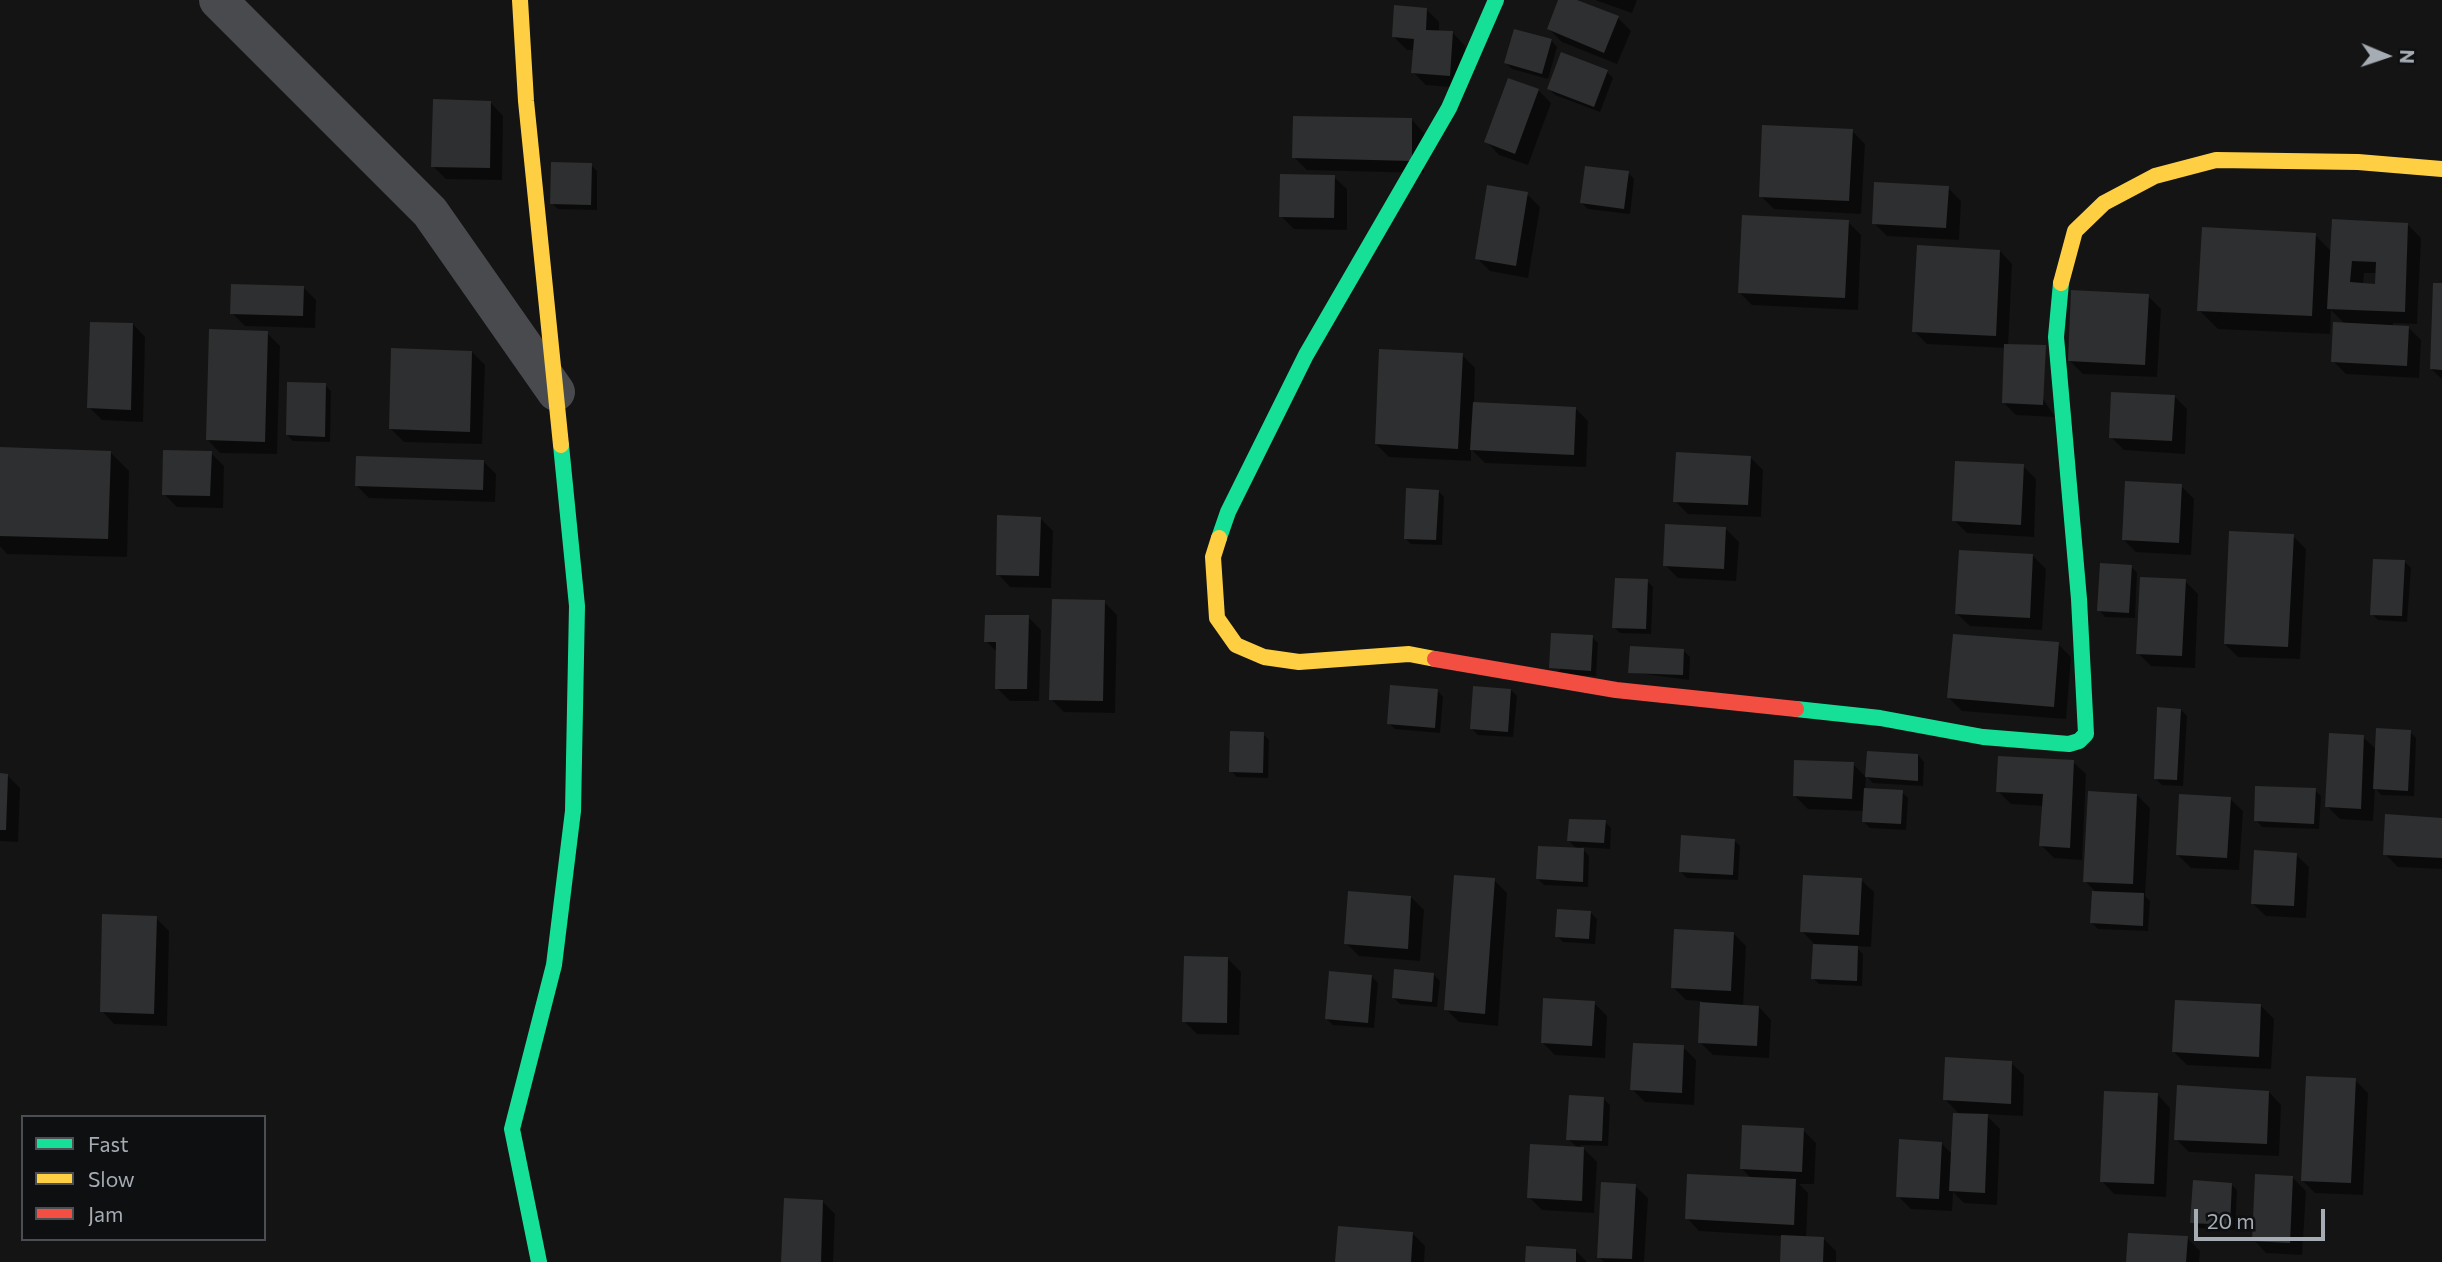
<!DOCTYPE html>
<style>
body{margin:0}
#map{position:relative;width:2442px;height:1262px;overflow:hidden;background:#141414;font-family:Commissioner,sans-serif}
canvas{display:block}
.legend{position:absolute;left:21px;top:1115px;width:245px;height:126px;box-sizing:border-box;background:#0e0f10;border:2px solid #4b4e52;margin:0;padding:9px 12px;list-style:none;font-size:21px;color:#a6acb4}
.legend li{display:flex;align-items:center;gap:14px;height:35px}
.legend b{width:35px;border:2px solid #4b4e52}
.north{position:absolute;left:2351px;top:21px;width:70px;height:70px;-webkit-text-stroke:5px #0e0f10;paint-order:stroke;rotate:92deg;font-size:19px;font-weight:700;line-height:28px;text-align:center;color:#a6acb4}
.north::after{content:'';display:block;margin:auto;width:24px;height:32px;background:#a6acb4;clip-path:polygon(50% 0,100% 100%,50% 72%,0 100%)}
.scale{position:absolute;left:2194px;top:1209px;width:131px;height:32px;box-sizing:border-box;border:4px solid #a6acb4;border-top:0;padding-left:9px;font-size:21px;line-height:24px;white-space:nowrap;color:#a6acb4;-webkit-text-stroke:5px #0e0f10;paint-order:stroke}
</style>
<div id="map">
<canvas width="2442" height="1262"></canvas>
<ul class="legend">
<li><b style="height:9px;background:#16e098"></b>Fast</li>
<li><b style="height:9px;background:#ffcf43"></b>Slow</li>
<li><b style="height:9px;background:#f24e42"></b>Jam</li>
</ul>
<div class="north">N</div>
<div class="scale">20 m</div>
</div>
<script>
const ctx = document.querySelector('canvas').getContext('2d');
ctx.lineJoin = 'round';
function fill(path, color) { ctx.fillStyle = color; ctx.fill(path, 'evenodd'); }
const shape = rows => new Path2D(rows.map(r => 'M' + r).join(''));
function trace(path, color, width, dash) { ctx.strokeStyle = color; ctx.lineWidth = width; ctx.lineCap = dash ? 'butt' : 'round'; ctx.setLineDash(dash || []); ctx.stroke(path); }
const shadow = shape([
 [1560,0,1572,0,1618,18,1631,31,1617,64,1562,42,1549,29],
 [1595,0,1637,0,1632,13],
 [1426,9,1439,22,1439,32,1453,33,1465,46,1462,88,1426,85,1413,72,1415,50,1407,50,1394,37],
 [1551,40,1557,47,1548,79,1512,69,1506,63],
 [1607,72,1613,78,1600,112,1555,95,1549,89],
 [1538,90,1551,103,1528,165,1499,155,1487,142],
 [491,103,503,116,502,180,446,179,433,166],
 [1412,120,1424,133,1424,173,1307,170,1294,157],
 [1852,131,1865,144,1861,214,1774,209,1761,196],
 [591,165,597,171,597,210,558,209,552,203],
 [1628,173,1634,179,1630,214,1588,209,1582,203],
 [1334,177,1347,189,1347,230,1294,229,1281,216],
 [1948,188,1961,201,1959,240,1887,236,1874,223],
 [1527,194,1540,207,1528,278,1490,271,1477,258],
 [1848,222,1861,235,1858,310,1752,305,1739,292],
 [2408,225,2421,238,2417,324,2393,323,2393,326,2408,327,2421,340,2419,378,2346,374,2333,361,2345,324,2331,310,2330,334,2218,329,2199,310,2315,235,2332,252],
 [2364,273,2377,273,2377,285,2363,285],
 [2000,251,2012,264,2008,346,2055,417,2016,415,2003,402,2006,348,1927,344,1914,331],
 [2442,285,2442,379,2431,369],
 [303,287,316,300,315,328,245,326,232,313],
 [2148,296,2161,309,2157,377,2083,374,2070,361],
 [133,324,145,337,143,422,102,420,89,407],
 [267,333,280,346,277,454,220,453,208,440],
 [472,352,485,365,482,444,404,442,391,429],
 [1462,355,1475,368,1474,403,1575,408,1588,421,1586,467,1485,463,1471,449,1471,461,1389,457,1376,444],
 [325,385,331,391,330,442,293,441,287,435],
 [2174,396,2187,409,2185,454,2124,450,2111,437],
 [0,449,110,452,129,471,127,557,7,554,0,546],
 [211,453,224,466,223,508,177,507,164,494],
 [1750,457,1763,470,1761,517,1688,514,1675,501],
 [483,461,496,474,495,502,369,498,356,485],
 [2023,466,2036,479,2034,537,1967,533,1954,520],
 [2181,486,2194,499,2191,555,2136,552,2123,539],
 [1438,491,1444,497,1442,545,1411,544,1405,538],
 [1040,518,1053,531,1051,588,1010,587,998,574],
 [1726,529,1739,542,1736,581,1678,578,1665,565],
 [2293,536,2306,549,2300,659,2238,657,2225,644],
 [2033,556,2046,569,2042,630,1970,626,1957,614],
 [2405,562,2411,568,2407,622,2378,620,2372,614],
 [2131,566,2137,573,2135,618,2105,617,2099,610],
 [1647,581,1653,587,1651,634,1620,633,1614,627],
 [2185,581,2198,594,2195,668,2151,666,2138,653],
 [1104,602,1117,615,1115,713,1064,712,1051,699],
 [1028,617,1041,630,1039,701,1010,701,997,688,998,653,986,641],
 [1592,637,1598,643,1596,676,1556,674],
 [2058,644,2071,657,2066,719,1962,711,1949,698],
 [1684,651,1690,657,1689,680,1630,672],
 [1437,690,1443,697,1440,733,1395,729,1389,723],
 [1511,690,1517,696,1513,737,1478,735,1472,729],
 [2181,710,2187,716,2183,786,2162,785,2156,779],
 [2410,732,2416,738,2414,796,2381,795,2375,788,2373,821,2340,819,2327,806,2363,737,2377,750],
 [1263,734,1269,740,1268,778,1237,777,1231,771],
 [1918,755,1924,762,1923,786,1873,783,1867,777],
 [2073,762,2086,774,2082,860,2054,858,2041,845,2044,806,2011,804,1998,791],
 [1853,764,1866,777,1865,790,1902,792,1908,798,1906,830,1870,828,1864,822,1864,811,1808,809,1795,796],
 [0,775,7,775,20,788,18,842,0,841],
 [2315,790,2321,796,2319,829,2262,827,2256,820],
 [2137,795,2150,808,2145,896,2150,901,2148,931,2098,929,2092,923,2097,893,2085,881],
 [2230,799,2243,811,2239,870,2191,868,2178,855],
 [2442,819,2442,869,2398,867,2385,854],
 [1605,822,1611,828,1610,849,1581,847,1589,856,1588,887,1544,885,1538,879,1578,850,1569,841],
 [1734,840,1740,846,1738,880,1687,878,1680,871],
 [2296,855,2309,867,2306,918,2266,916,2253,904],
 [1494,880,1507,893,1498,1026,1459,1022,1446,1009],
 [1861,880,1874,892,1871,947,1855,946,1863,954,1862,986,1819,984,1813,978,1815,945,1802,931],
 [1411,897,1424,910,1420,961,1359,956,1346,943],
 [1590,912,1597,919,1595,944,1563,942,1557,936],
 [156,918,169,931,167,1026,114,1024,102,1011],
 [1733,933,1746,946,1743,1007,1759,1007,1771,1020,1769,1058,1713,1055,1700,1042,1702,1001,1686,1000,1673,987],
 [1228,959,1241,972,1239,1035,1197,1034,1184,1021],
 [1434,975,1440,981,1437,1007,1400,1004,1394,998],
 [1371,976,1378,983,1374,1028,1333,1025,1327,1019],
 [1594,1003,1607,1016,1605,1058,1555,1055,1542,1042],
 [2261,1006,2274,1019,2271,1069,2187,1065,2174,1052],
 [1683,1047,1696,1060,1694,1105,1645,1102,1632,1089],
 [2011,1063,2024,1075,2023,1116,1985,1114,2000,1129,1997,1205,1964,1203,1953,1192,1952,1211,1911,1209,1898,1196,1941,1143,1953,1155,1960,1115,1945,1099],
 [2355,1080,2368,1093,2363,1195,2315,1193,2302,1180],
 [2269,1092,2281,1105,2279,1156,2189,1152,2176,1139],
 [2158,1095,2170,1108,2166,1197,2114,1194,2102,1181],
 [1604,1099,1610,1105,1608,1146,1580,1145,1597,1162,1594,1213,1542,1210,1529,1197,1578,1148,1568,1139],
 [1803,1130,1816,1143,1814,1184,1799,1184,1808,1193,1806,1238,1823,1238,1836,1251,1836,1262,1782,1262,1783,1236,1699,1231,1687,1218,1751,1178,1742,1169],
 [2293,1178,2306,1191,2302,1255,2266,1253,2254,1240],
 [2231,1184,2237,1190,2235,1230,2198,1228,2192,1222],
 [1635,1186,1648,1198,1644,1262,1604,1262,1599,1257],
 [822,1201,835,1214,833,1262,783,1262],
 [1412,1233,1425,1246,1424,1262,1337,1262],
 [2187,1238,2200,1251,2199,1262,2128,1262],
 [1576,1251,1587,1262,1527,1262]
]);
const building = shape([
 [1558,0,1577,0,1619,16,1604,53,1547,29],
 [1394,5,1427,8,1426,30,1453,31,1450,76,1411,73,1414,39,1392,37],
 [1514,29,1552,39,1542,74,1504,63],
 [1561,52,1608,70,1594,107,1547,89],
 [1508,78,1539,89,1515,154,1484,142],
 [433,99,491,101,490,168,431,167],
 [1293,116,1412,118,1412,161,1292,158],
 [1762,125,1853,129,1849,201,1759,197],
 [551,162,592,163,591,205,550,204],
 [1585,166,1629,171,1624,209,1580,203],
 [1280,174,1335,175,1334,218,1279,217],
 [1874,182,1949,186,1946,228,1872,224],
 [1487,185,1528,192,1516,266,1475,259],
 [1742,215,1849,220,1845,298,1738,293],
 [2332,219,2408,223,2405,312,2327,309],
 [2352,261,2376,262,2375,284,2350,282],
 [2202,227,2316,233,2312,316,2197,311],
 [1917,245,2000,250,1996,336,1912,332],
 [2433,283,2442,283,2442,370,2430,369],
 [231,284,304,286,303,316,230,314],
 [2071,290,2149,294,2145,365,2068,361],
 [90,322,133,323,131,410,87,408],
 [2333,322,2409,326,2407,366,2331,362],
 [209,329,268,331,265,442,206,440],
 [2004,344,2046,345,2043,405,2002,403],
 [391,348,472,351,470,432,389,429],
 [1379,349,1463,353,1458,449,1375,444],
 [287,382,326,383,325,437,286,435],
 [2111,392,2175,395,2172,441,2109,438],
 [1473,402,1576,407,1574,455,1470,450],
 [0,447,111,451,108,539,0,536],
 [163,450,212,451,210,496,162,495],
 [1676,452,1751,456,1748,505,1673,502],
 [356,456,484,460,483,490,355,486],
 [1955,461,2024,464,2021,525,1952,521],
 [2125,481,2182,484,2179,543,2122,540],
 [1406,488,1439,490,1436,540,1404,539],
 [997,515,1041,517,1039,576,996,575],
 [1665,524,1726,527,1724,569,1663,566],
 [2229,531,2294,534,2288,647,2224,644],
 [1959,550,2033,554,2030,618,1955,614],
 [2373,559,2405,560,2402,616,2370,615],
 [2100,563,2132,565,2129,613,2097,611],
 [2140,577,2186,579,2182,656,2136,654],
 [1615,578,1648,579,1646,629,1612,628],
 [1052,599,1105,600,1103,701,1049,700],
 [985,615,1029,615,1027,689,995,689,996,642,984,642],
 [1551,633,1593,635,1591,671,1549,668],
 [1953,634,2059,642,2054,707,1947,698],
 [1630,646,1684,649,1683,675,1628,673],
 [1390,685,1438,689,1435,728,1387,724],
 [1473,686,1511,689,1508,732,1470,729],
 [2157,707,2181,709,2177,780,2154,779],
 [2376,728,2411,730,2408,791,2373,789],
 [1230,731,1264,732,1263,773,1229,772],
 [2329,733,2364,735,2361,809,2325,807],
 [1867,751,1918,754,1918,781,1865,777],
 [1998,756,2074,760,2070,848,2039,846,2043,794,1996,792],
 [1794,760,1854,762,1852,799,1793,796],
 [0,773,8,774,6,830,0,830],
 [2255,786,2316,788,2314,824,2254,821],
 [1864,788,1903,790,1901,824,1862,822],
 [2088,791,2137,794,2133,884,2083,882],
 [2179,794,2231,797,2227,858,2176,855],
 [2385,814,2442,818,2442,858,2383,855],
 [1569,819,1606,820,1604,843,1567,841],
 [1681,835,1735,839,1733,875,1679,872],
 [1538,846,1584,848,1583,882,1536,879],
 [2254,850,2297,853,2294,906,2251,904],
 [1454,875,1495,878,1485,1014,1444,1010],
 [1803,875,1862,878,1859,935,1800,932],
 [1348,891,1411,896,1408,949,1344,944],
 [2092,891,2144,893,2143,926,2090,923],
 [1557,909,1591,911,1589,939,1555,937],
 [102,914,157,916,154,1014,100,1012],
 [1674,929,1734,932,1731,991,1671,988],
 [1813,944,1858,946,1857,981,1811,979],
 [1184,956,1228,957,1227,1023,1182,1022],
 [1394,969,1434,973,1432,1002,1392,998],
 [1329,971,1372,975,1368,1023,1325,1019],
 [1543,998,1595,1001,1592,1046,1541,1043],
 [2175,1000,2261,1004,2259,1057,2172,1052],
 [1700,1002,1759,1006,1757,1046,1698,1043],
 [1633,1043,1684,1045,1682,1093,1630,1090],
 [1945,1057,2012,1061,2011,1104,1943,1100],
 [2306,1076,2356,1078,2351,1183,2301,1181],
 [2177,1085,2269,1091,2267,1144,2174,1140],
 [2104,1091,2158,1093,2154,1184,2100,1182],
 [1569,1095,1604,1097,1602,1141,1566,1140],
 [1953,1113,1988,1114,1985,1193,1949,1191],
 [1742,1125,1804,1128,1802,1172,1740,1169],
 [1899,1139,1942,1142,1939,1199,1896,1197],
 [1530,1144,1584,1147,1582,1201,1527,1198],
 [1687,1174,1796,1179,1794,1225,1685,1219],
 [2255,1174,2293,1176,2290,1243,2252,1241],
 [2193,1180,2232,1183,2230,1225,2190,1223],
 [1601,1182,1636,1184,1632,1259,1597,1258],
 [784,1198,823,1200,821,1262,781,1262],
 [1338,1226,1413,1232,1411,1262,1335,1262],
 [2128,1233,2188,1236,2186,1262,2126,1262],
 [1781,1235,1824,1237,1823,1262,1780,1262],
 [1526,1246,1576,1249,1576,1262,1525,1262]
]);
const street = shape([
 [218,0,430,212,556,392]
]);
const fast = shape([
 [1219,538,1228,512,1306,355,1449,108,1496,0],
 [1796,709,1880,718,1983,737,2069,744,2079,741,2086,734,2079,599,2056,337,2061,283],
 [539,1262,512,1129,554,965,573,811,577,606,561,445]
]);
const slow = shape([
 [520,0,526,101,561,445],
 [2061,283,2075,231,2104,203,2155,176,2216,160,2358,162,2442,169],
 [1219,538,1213,557,1217,618,1236,645,1264,657,1299,662,1409,654,1435,659]
]);
const jam = shape([
 [1435,659,1616,690,1796,709]
]);
fill(shadow, '#0007');
fill(building, '#2e2f30');
trace(street, '#494a4d', 38);
trace(fast, '#16e098', 16);
trace(slow, '#ffcf43', 16);
trace(jam, '#f24e42', 16);
</script>
